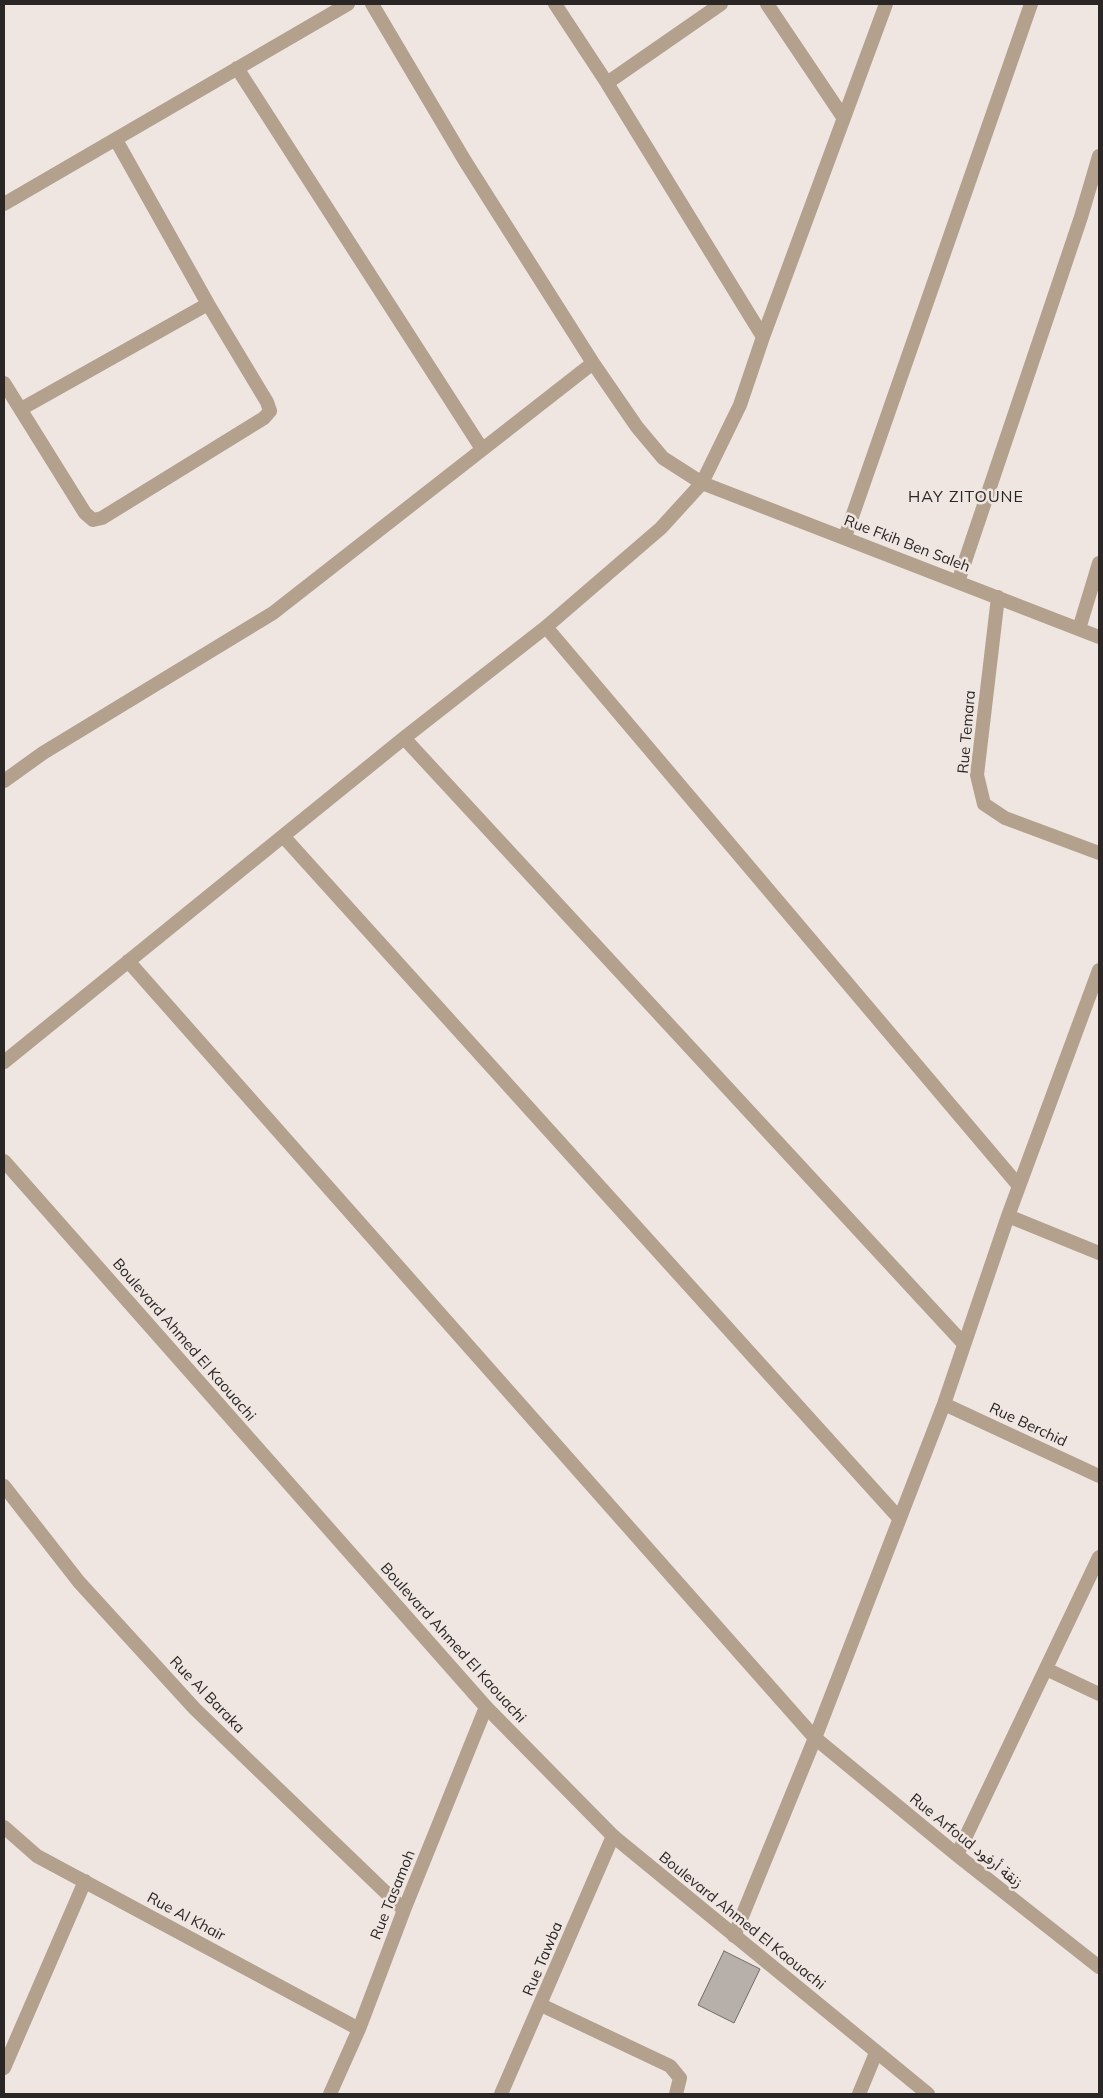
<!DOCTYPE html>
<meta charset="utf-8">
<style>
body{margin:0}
#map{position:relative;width:1103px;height:2098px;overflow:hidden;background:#efe6e2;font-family:Mulish,sans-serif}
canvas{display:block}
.frame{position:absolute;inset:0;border:5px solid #2a2625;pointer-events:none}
</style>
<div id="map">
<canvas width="1103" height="2098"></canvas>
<div class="frame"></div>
</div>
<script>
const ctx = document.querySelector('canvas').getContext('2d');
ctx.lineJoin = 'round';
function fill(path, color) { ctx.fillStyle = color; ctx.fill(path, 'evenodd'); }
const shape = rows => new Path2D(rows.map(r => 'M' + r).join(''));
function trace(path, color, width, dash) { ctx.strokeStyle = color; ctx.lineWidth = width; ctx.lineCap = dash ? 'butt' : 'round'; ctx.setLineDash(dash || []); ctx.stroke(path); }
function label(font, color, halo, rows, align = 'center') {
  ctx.font = font + ' Mulish,"Noto Sans Arabic",sans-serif'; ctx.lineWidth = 5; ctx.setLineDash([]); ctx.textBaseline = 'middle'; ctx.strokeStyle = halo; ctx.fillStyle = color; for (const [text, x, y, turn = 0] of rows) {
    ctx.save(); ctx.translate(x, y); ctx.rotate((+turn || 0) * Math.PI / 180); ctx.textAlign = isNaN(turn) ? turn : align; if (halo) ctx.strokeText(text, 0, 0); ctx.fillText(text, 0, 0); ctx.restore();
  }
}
const building = shape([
 [724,1951,760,1969,734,2023,698,2005,724,1951]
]);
const minor = shape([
 [372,4,465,161,593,363,637,427,663,458,702,483,1099,637],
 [555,4,607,83,763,337],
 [767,4,843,117],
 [237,68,482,449],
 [607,83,721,4],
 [4,204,348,4],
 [4,383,85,513,93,520,102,518,264,418,270,411,267,402,208,304,116,140],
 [21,409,208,304],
 [845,537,1031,4],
 [958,582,1081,217,1099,156],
 [998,597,977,775,984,804,1005,818,1099,853],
 [546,627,1019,1186],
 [1079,629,1099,563],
 [404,738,964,1344],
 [4,781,43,753,273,613,593,363],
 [283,836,899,1518],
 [128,961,815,1738,957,1855,1099,1967],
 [4,1062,404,738,546,627,661,528,702,483,740,405,763,337,886,4],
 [1008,1216,1099,1253],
 [944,1404,1099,1476],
 [4,1486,79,1582,195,1709,404,1910],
 [1046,1669,1099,1694],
 [4,1827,37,1856,359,2029],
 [957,1855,1099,1557],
 [734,1936,815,1738,944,1404,1008,1216,1099,970],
 [541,2005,670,2066,680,2078,676,2094],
 [4,2068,85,1881],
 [330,2094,359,2029,404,1910,486,1707],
 [501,2094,613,1836],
 [859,2094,876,2053]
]);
const tertiary = shape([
 [4,1161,486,1707,613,1836,928,2094]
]);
const streetNames = [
 ["Rue Fkih Ben Saleh",907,544,21],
 ["Rue Temara",967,732,-85],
 ["Boulevard Ahmed El Kaouachi",184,1340,49],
 ["Rue Berchid",1028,1425,25],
 ["Boulevard Ahmed El Kaouachi",453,1643,48],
 ["Rue Al Baraka",207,1695,46],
 ["Rue Arfoud زنقة أرفود",966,1841,39],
 ["Rue Tasamoh",393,1895,-68],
 ["Rue Al Khair",186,1917,28],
 ["Boulevard Ahmed El Kaouachi",742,1921,39],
 ["Rue Tawba",543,1959,-67]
];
const neighbourhoodNames = [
 ["HAY ZITOUNE",966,497]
];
fill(building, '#b7afaa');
trace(building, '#726a67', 1);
trace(minor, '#b3a18e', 14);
trace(tertiary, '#b3a18e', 14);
label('15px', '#2a2625', '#efe6e2', streetNames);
ctx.letterSpacing = '1px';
label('16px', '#2a2625', '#efe6e2', neighbourhoodNames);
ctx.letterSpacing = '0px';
</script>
